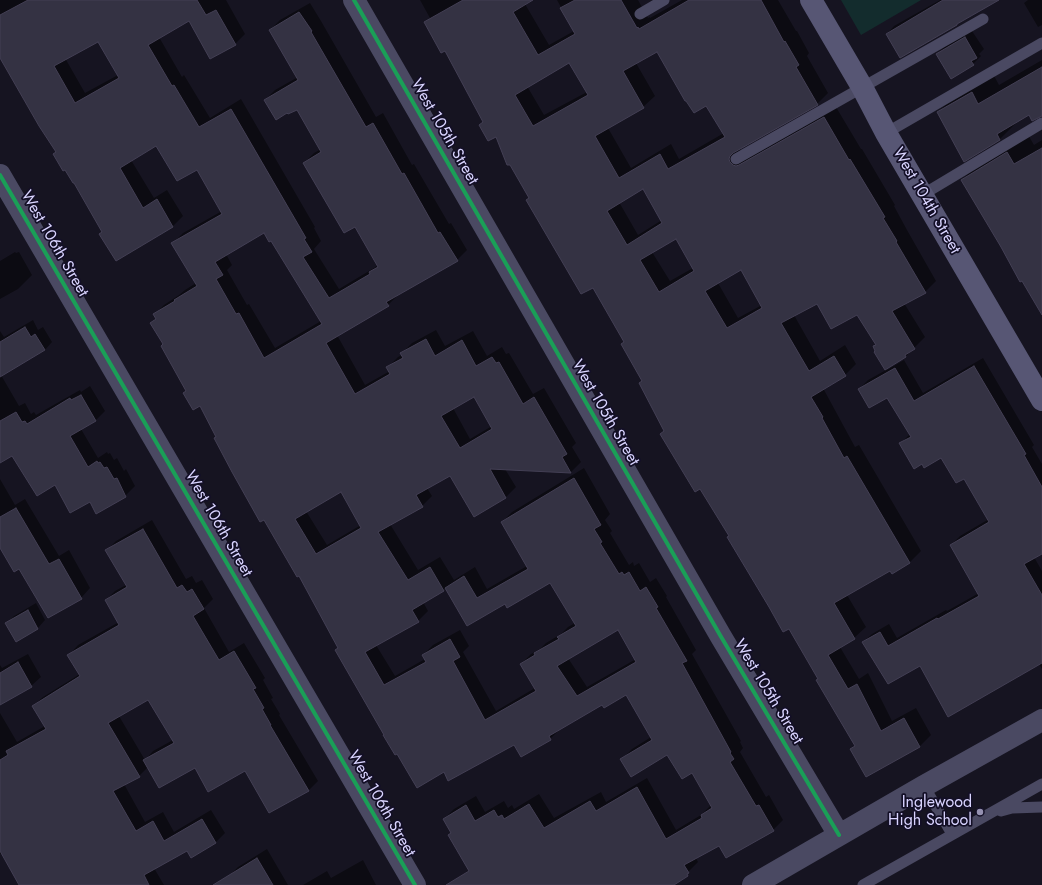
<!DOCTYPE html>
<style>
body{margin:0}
canvas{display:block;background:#161421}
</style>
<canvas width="1042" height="885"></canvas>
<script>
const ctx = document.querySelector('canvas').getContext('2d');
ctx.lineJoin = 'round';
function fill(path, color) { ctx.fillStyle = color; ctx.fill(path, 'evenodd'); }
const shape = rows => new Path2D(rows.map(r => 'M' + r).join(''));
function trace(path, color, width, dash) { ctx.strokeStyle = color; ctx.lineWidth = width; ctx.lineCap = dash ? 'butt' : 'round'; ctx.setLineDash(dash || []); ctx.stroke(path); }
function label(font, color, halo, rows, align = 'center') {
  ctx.font = font + ' Jost,sans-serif'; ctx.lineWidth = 3.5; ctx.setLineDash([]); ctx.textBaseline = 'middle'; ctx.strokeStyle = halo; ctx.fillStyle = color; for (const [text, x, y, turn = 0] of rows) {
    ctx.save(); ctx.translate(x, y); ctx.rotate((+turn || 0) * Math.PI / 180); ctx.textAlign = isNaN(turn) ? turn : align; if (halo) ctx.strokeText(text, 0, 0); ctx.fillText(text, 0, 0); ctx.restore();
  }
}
const green = shape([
 [841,0,921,0,861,35]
]);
const shadow = shape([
 [0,0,226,0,245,34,235,44,210,58,189,20,159,37,182,77,184,75,210,118,241,99,315,227,314,228,321,241,314,249,339,289,374,268,378,265,355,226,304,163,314,153,321,149,297,108,265,100,275,90,298,77,270,30,280,20,310,3,321,21,376,117,383,113,412,165,414,164,449,224,451,223,467,250,457,260,398,295,388,305,337,335,365,385,390,371,388,367,398,357,402,355,402,353,412,343,436,330,445,346,473,331,487,356,502,347,506,354,509,353,533,394,544,388,576,443,572,447,581,462,571,472,505,469,516,487,506,497,474,515,450,475,427,488,432,496,422,506,390,524,418,570,440,557,454,580,475,567,487,589,527,566,502,522,512,512,584,468,610,514,605,520,612,531,610,533,629,565,633,562,634,566,639,563,650,582,656,578,667,596,666,597,696,650,692,654,741,741,740,742,743,748,740,752,766,797,769,795,783,820,773,830,727,857,719,844,696,858,698,862,688,872,655,885,471,885,465,874,469,870,449,835,452,832,444,819,454,809,476,796,485,812,504,801,508,808,512,805,514,809,539,794,554,818,601,792,606,802,647,778,676,830,701,815,711,805,692,772,668,754,622,759,632,749,651,737,626,694,603,704,560,729,550,739,514,743,444,771,336,650,339,647,300,575,217,437,200,405,187,390,164,344,151,323,156,318,154,315,164,305,179,295,185,290,196,283,173,243,183,233,222,211,197,168,157,145,131,160,154,198,167,190,183,216,173,226,103,231,0,55],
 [99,41,118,75,85,93,65,58],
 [264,232,271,240,321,321,275,348,249,304,247,305,227,270,232,265,226,254],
 [474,395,492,426,470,439,453,408],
 [342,491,361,525,327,545,306,511],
 [550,582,575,623,568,627,561,634,546,643,540,649,531,654,521,664,535,688,496,711,463,652,469,646,460,630,433,645,423,655,425,659,395,676,376,645,418,621,428,611,423,602,446,588,467,625,505,603],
 [618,628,636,659,587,687,568,658],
 [420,0,531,0,525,4,549,45,574,31,557,0,638,0,648,18,650,17,650,18,682,0,778,0,796,31,797,31,809,53,807,56,828,93,817,104,740,148,741,151,836,107,861,149,862,149,895,205,894,206,907,230,936,281,925,292,904,303,925,337,906,356,886,368,887,370,904,360,923,393,983,358,1034,445,1032,447,1042,464,1042,552,1034,557,1042,571,1042,669,1039,664,920,664,863,642,872,634,889,624,897,638,946,610,947,611,979,593,951,545,960,536,989,519,964,477,942,456,900,444,910,434,887,396,859,389,868,380,886,370,875,352,876,350,874,347,876,344,857,314,817,302,794,315,820,361,845,345,856,364,845,375,823,388,855,447,859,445,921,551,910,562,892,573,890,570,847,595,866,627,854,638,840,647,859,679,868,673,892,721,916,708,931,735,920,746,867,776,851,749,855,745,789,628,730,536,665,430,625,341,593,286,496,135,480,125,484,121,445,50,425,22,430,18],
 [657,51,707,104,724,133,679,159,671,144,631,168,608,128,643,107,655,96,636,63],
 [570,62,587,92,544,115,527,86],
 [643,188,662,220,638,235,619,202],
 [676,238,693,268,670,281,652,252],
 [742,269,762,305,738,318,718,283],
 [940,0,995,0,961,21,957,25,887,34,894,26],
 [1028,0,1042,0,1042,25,1038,27,1024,3],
 [972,31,984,49,979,54,981,56,973,64,951,78,937,54,945,46],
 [1042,60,1042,106,1019,120,1000,139,965,160,938,112,959,92,992,72,999,85],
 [1027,133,1034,145,1042,140,1042,313,962,180,982,160],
 [15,252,16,253,19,252,32,275,18,289,0,299,0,261],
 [33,320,38,330,43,327,52,342,45,350,1,375,19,406,25,403,31,414,34,412,36,415,80,390,81,392,90,386,105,411,95,421,81,429,98,458,107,452,108,454,110,453,114,460,117,458,124,471,126,469,135,486,125,496,90,501,55,484,13,455,0,462,0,331,4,337],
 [0,479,15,505,25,499,59,556,69,550,90,588,81,598,19,568,0,546],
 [152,520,186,579,192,576,196,583,202,580,213,599,204,608,229,652,244,643,265,678,263,680,273,698,271,699,280,714,279,715,318,781,309,790,270,812,245,770,195,767,148,767,139,776,124,784,145,822,163,812,174,832,211,810,225,833,215,843,187,850,154,868,164,885,21,885,2,853,0,854,0,713,17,742,45,726,33,706,43,697,80,674,69,655,78,645,119,622,106,600,115,591,126,585,107,550,116,541],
 [149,699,173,740,153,751,145,760,119,716],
 [36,603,45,620,38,628,16,640,7,623,14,616],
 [28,654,41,677,31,686,0,704,0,665,2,668],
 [267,849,288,885,233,885,229,876,238,867],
 [363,860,376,885,303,885,327,871,331,878]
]);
const building = shape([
 [28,0,197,0,206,15,216,10,236,45,210,59,189,21,148,45,172,86,174,85,199,127,231,109,306,238,304,239,312,252,303,257,329,298,370,274,369,272,378,267,355,227,344,233,303,163,321,152,297,110,288,114,287,113,276,120,264,100,298,80,269,30,299,12,312,31,311,32,366,127,373,123,402,174,404,173,438,233,440,232,458,261,386,302,389,306,326,343,355,394,390,374,386,367,403,358,400,353,426,339,435,356,462,340,476,366,492,357,496,363,499,362,523,404,534,397,567,454,562,457,571,473,490,469,506,498,474,517,450,476,416,495,423,507,378,532,408,580,430,567,444,591,412,610,419,622,365,652,384,685,426,662,422,655,450,639,460,657,453,661,485,720,536,691,520,664,535,655,534,653,559,639,557,637,576,626,550,583,507,608,505,604,467,626,445,588,464,576,477,598,528,569,501,522,574,478,601,525,594,529,602,542,600,543,619,574,622,572,624,575,629,572,640,591,646,587,658,607,656,608,687,661,682,663,731,752,730,753,734,759,730,762,756,806,759,805,774,831,726,858,719,846,684,865,689,873,687,874,688,876,674,885,446,885,469,871,448,835,451,833,443,819,466,805,475,821,494,810,498,817,502,815,504,819,529,804,544,828,590,801,596,811,637,787,666,839,702,818,701,815,712,808,692,773,682,779,667,755,631,777,620,759,652,740,626,695,604,708,602,705,549,736,551,740,521,757,514,745,448,781,444,772,417,788,397,754,395,755,383,735,384,735,335,650,338,648,299,576,297,577,264,520,260,522,232,472,214,438,216,437,200,406,193,410,183,393,186,391,161,346,163,344,150,323,156,319,153,314,175,301,174,300,197,286,171,243,222,214,197,170,177,181,156,146,120,168,143,208,157,199,173,227,116,261,99,234,102,232,74,183,73,183,65,170,63,171,53,154,56,152,39,126,0,58,0,15,28,0],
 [98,42,119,78,75,103,54,66,98,42],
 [264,233,269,242,271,241,322,324,264,358,239,313,236,314,216,279,223,275,215,262,264,233],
 [474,397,492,429,460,448,441,416,474,397],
 [341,492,361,528,316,554,295,519,341,492],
 [618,630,636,662,577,696,557,666,618,630],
 [463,0,533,0,513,12,538,55,575,34,560,8,575,0,621,0,637,28,638,27,639,29,689,0,761,0,784,42,785,41,799,65,796,67,818,105,733,153,730,156,729,159,730,162,733,165,736,166,739,165,824,117,849,160,850,159,885,217,883,218,897,241,896,242,926,293,892,311,915,349,905,355,906,357,885,370,874,352,875,351,873,346,876,345,857,315,831,329,817,304,781,323,809,371,834,356,846,376,811,397,823,417,822,418,844,458,847,456,910,563,892,574,890,571,834,603,855,639,828,655,848,689,857,684,881,731,904,718,920,747,866,777,850,749,855,746,816,680,818,679,789,629,783,632,769,607,727,537,729,536,700,489,695,492,660,434,664,431,639,383,642,381,621,344,624,342,593,288,581,294,526,200,529,198,510,165,507,165,496,137,488,141,479,125,483,122,445,51,441,53,424,22,463,0],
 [657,52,685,101,686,101,694,113,706,106,725,137,668,169,660,154,619,178,595,136,644,108,623,71,657,52],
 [569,63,588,95,533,126,515,95,569,63],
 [643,189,662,223,627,245,607,211,643,189],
 [676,239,694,271,659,292,640,260,676,239],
 [741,270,762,308,727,328,705,291,741,270],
 [943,0,999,0,957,24,957,25,900,58,886,34,943,0],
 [965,37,977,58,971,61,974,65,951,79,936,54,965,37],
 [1042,67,1042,116,1032,121,1029,115,997,134,1000,140,964,162,937,112,972,92,978,104,1042,67],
 [1042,148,1042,315,1022,281,1020,282,1001,247,961,180,1007,152,1014,164,1042,148],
 [25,327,31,337,35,334,45,350,0,377,0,342,25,327],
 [974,366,1026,454,1024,455,1042,487,1042,554,1024,564,1042,595,1042,663,948,717,920,666,888,684,862,642,880,632,888,646,937,618,938,619,979,596,950,545,989,522,964,479,956,483,941,458,924,468,922,464,914,469,899,443,911,437,887,398,869,408,858,389,895,368,914,401,974,366],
 [81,395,96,421,70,436,88,467,97,461,98,463,100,462,104,468,107,467,114,479,117,478,126,497,96,514,90,502,70,513,55,485,37,496,12,456,0,463,0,421,16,412,22,422,25,421,27,424,70,398,71,400,81,395],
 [16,508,49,564,59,559,82,599,48,618,19,569,14,572,0,548,0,517,16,508],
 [143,529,177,588,182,585,187,592,192,589,204,609,193,616,219,660,234,651,256,688,253,689,264,708,262,709,271,725,270,725,309,791,269,813,245,771,208,792,195,768,159,788,143,760,174,743,148,700,108,723,140,777,113,791,136,831,153,821,164,841,202,819,216,843,191,858,187,851,144,875,149,885,19,885,0,851,0,760,8,755,6,751,46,729,32,706,80,676,67,655,119,625,105,600,127,587,105,550,143,529],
 [28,610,38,629,16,642,5,623,28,610],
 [18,662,32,687,0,705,0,673,18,662],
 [257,858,273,885,213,885,257,858]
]);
const lane = shape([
 [640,14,664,0],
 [886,133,1042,43],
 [736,159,983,19],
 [922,195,1042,123],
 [924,786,952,834],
 [1001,811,1012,808,1042,807],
 [863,885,1042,784]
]);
const street = shape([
 [354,0,720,635,839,835],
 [0,175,415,885],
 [753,885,924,786,1042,720]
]);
const secondary = shape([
 [811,0,862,87,886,133,1042,400]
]);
const cycleway = shape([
 [354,0,720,635,839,835],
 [0,175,415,885]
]);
const markers = [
 [980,812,4,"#9591b1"]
];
const streetNames = [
 ["West 105th Street",444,132,60],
 ["West 104th Street",926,201,60],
 ["West 106th Street",54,244,60],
 ["West 105th Street",605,413,60],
 ["West 106th Street",218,524,60],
 ["West 105th Street",768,692,59],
 ["West 106th Street",381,804,60]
];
const poiNames = [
 ["Inglewood",972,803],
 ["High School",972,821]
];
fill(green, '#132c2d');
fill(shadow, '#0007');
fill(building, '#343243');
trace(building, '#433f54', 1);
trace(lane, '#4a4962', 11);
trace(street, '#4a4962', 22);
trace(secondary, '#575674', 22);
trace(cycleway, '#1a9f57', 4);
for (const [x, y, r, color] of markers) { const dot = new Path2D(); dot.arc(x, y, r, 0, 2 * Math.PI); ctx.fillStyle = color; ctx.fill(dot); trace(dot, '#130f26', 1.5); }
label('16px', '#d9d4ff', '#130f26', streetNames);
label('16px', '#d9d4ff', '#130f26', poiNames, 'right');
</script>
